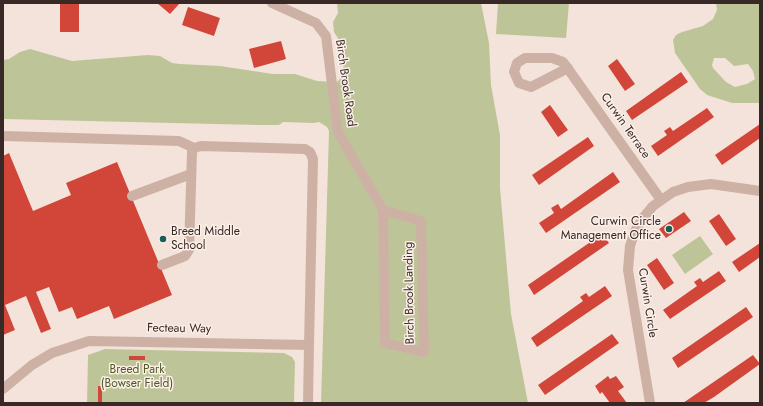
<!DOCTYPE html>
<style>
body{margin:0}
#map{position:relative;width:763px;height:406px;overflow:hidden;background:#f4e3da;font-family:Jost,sans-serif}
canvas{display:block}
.frame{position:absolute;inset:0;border:4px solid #382927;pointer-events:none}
</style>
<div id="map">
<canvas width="763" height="406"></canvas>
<div class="frame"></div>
</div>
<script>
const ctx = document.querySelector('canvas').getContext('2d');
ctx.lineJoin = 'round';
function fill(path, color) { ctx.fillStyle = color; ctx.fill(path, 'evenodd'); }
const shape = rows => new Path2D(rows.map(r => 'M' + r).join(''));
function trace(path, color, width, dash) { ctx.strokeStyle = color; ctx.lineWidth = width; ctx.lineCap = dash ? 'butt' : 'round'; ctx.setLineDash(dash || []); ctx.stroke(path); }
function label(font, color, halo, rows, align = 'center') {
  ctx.font = font + ' Jost,sans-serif'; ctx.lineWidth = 3; ctx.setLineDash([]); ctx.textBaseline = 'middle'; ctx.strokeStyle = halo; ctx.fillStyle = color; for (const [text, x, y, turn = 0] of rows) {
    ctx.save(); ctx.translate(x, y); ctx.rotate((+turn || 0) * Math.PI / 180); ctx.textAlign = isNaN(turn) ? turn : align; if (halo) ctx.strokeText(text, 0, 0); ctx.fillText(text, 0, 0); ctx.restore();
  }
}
const green = shape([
 [337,3,481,3,489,43,491,85,500,135,500,188,511,314,528,403,321,403,329,131,327,127,319,122,314,123,283,122,279,125,258,125,3,119,3,60,9,59,20,52,30,49,72,61,148,55,160,56,172,63,180,64,220,66,273,74,295,74,317,81,337,82,341,78,344,70,339,40,334,32,333,22,338,13],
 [498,3,569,3,566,38,496,34],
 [716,3,760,3,760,103,732,103,707,95,700,89,675,53,673,40,676,35,682,32,703,26,713,19,717,10],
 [714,58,725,58,734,66,748,64,753,71,755,79,747,84,735,87,726,82,713,68,712,65],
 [700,236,713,254,685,274,672,255],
 [105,349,284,353,292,357,295,362,294,403,87,403,88,355]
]);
const building = shape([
 [60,3,79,3,79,32,60,32],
 [157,3,180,3,170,14],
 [188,7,220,18,214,36,182,25],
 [281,41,286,59,254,68,249,49],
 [617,59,635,84,625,91,608,66],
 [681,72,688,82,632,120,626,111],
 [550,105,568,130,558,137,541,112],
 [707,108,714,117,658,156,651,146,667,135,664,131,670,127,673,131],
 [760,124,760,138,722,165,715,155],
 [588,137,594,146,539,185,532,175],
 [9,153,33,211,71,195,66,183,117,162,172,295,114,319,109,306,77,319,72,307,59,312,49,287,36,292,51,329,41,333,26,296,5,305,15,330,3,335,3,156],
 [613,172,620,182,546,233,539,223,554,213,551,208,558,204,561,209],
 [684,212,691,221,666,238,659,229],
 [719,214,736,239,726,246,709,221],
 [602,234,609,243,534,295,528,285],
 [760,243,760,257,739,272,732,262],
 [657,258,674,283,664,290,647,265],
 [719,271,726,281,670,319,663,310,697,286,694,282,700,278,703,282],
 [605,286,612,296,537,347,531,338,583,301,580,297,586,293,589,297],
 [746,307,753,317,678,368,672,358],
 [612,334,619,343,545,395,538,385],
 [753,355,760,364,714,397,704,403,683,403],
 [129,356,145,356,145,360,129,360],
 [608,376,610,379,616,376,624,387,618,391,627,403,610,403,602,392,600,394,595,386],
 [98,386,102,386,102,402,98,402]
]);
const minor = shape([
 [272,3,316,23,326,36,338,132,383,210,385,343,424,352,421,221,383,210],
 [568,68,531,87,519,83,514,72,517,63,525,58,552,58,563,62,566,66,661,200],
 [3,136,179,141,194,148],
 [132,196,191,174],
 [162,265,185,256,189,250,192,152,194,148,201,146,305,149,310,152,313,159,309,345],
 [3,389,32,365,52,353,89,341,309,345,308,403],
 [650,403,628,270,630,246,635,231,643,218,653,206,673,192,688,187,711,184,760,191]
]);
const markers = [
 [669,229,4,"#185e57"],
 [163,239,4,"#185e57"]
];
const streetNames = [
 ["Birch Brook Road",345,83,82],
 ["Curwin Terrace",625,126,55],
 ["Birch Brook Landing",410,293,-91],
 ["Curwin Circle",647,303,81],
 ["Fecteau Way",179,329,1]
];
const poiNames = [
 ["Curwin Circle",661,222],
 ["Management Office",661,236],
 ["Breed Middle",171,232,"left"],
 ["School",171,246,"left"]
];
const parkNames = [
 ["Breed Park",137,370],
 ["(Bowser Field)",137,384]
];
fill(green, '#bdc598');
fill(building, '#d2463a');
trace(minor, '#ceb1a5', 10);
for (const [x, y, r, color] of markers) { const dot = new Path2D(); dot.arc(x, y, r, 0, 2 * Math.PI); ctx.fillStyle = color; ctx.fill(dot); trace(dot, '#fbefe7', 1.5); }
label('12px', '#382927', '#fbefe7', streetNames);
label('12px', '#382927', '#fbefe7', poiNames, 'right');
label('12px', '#4f5928', '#fbefe7', parkNames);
</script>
